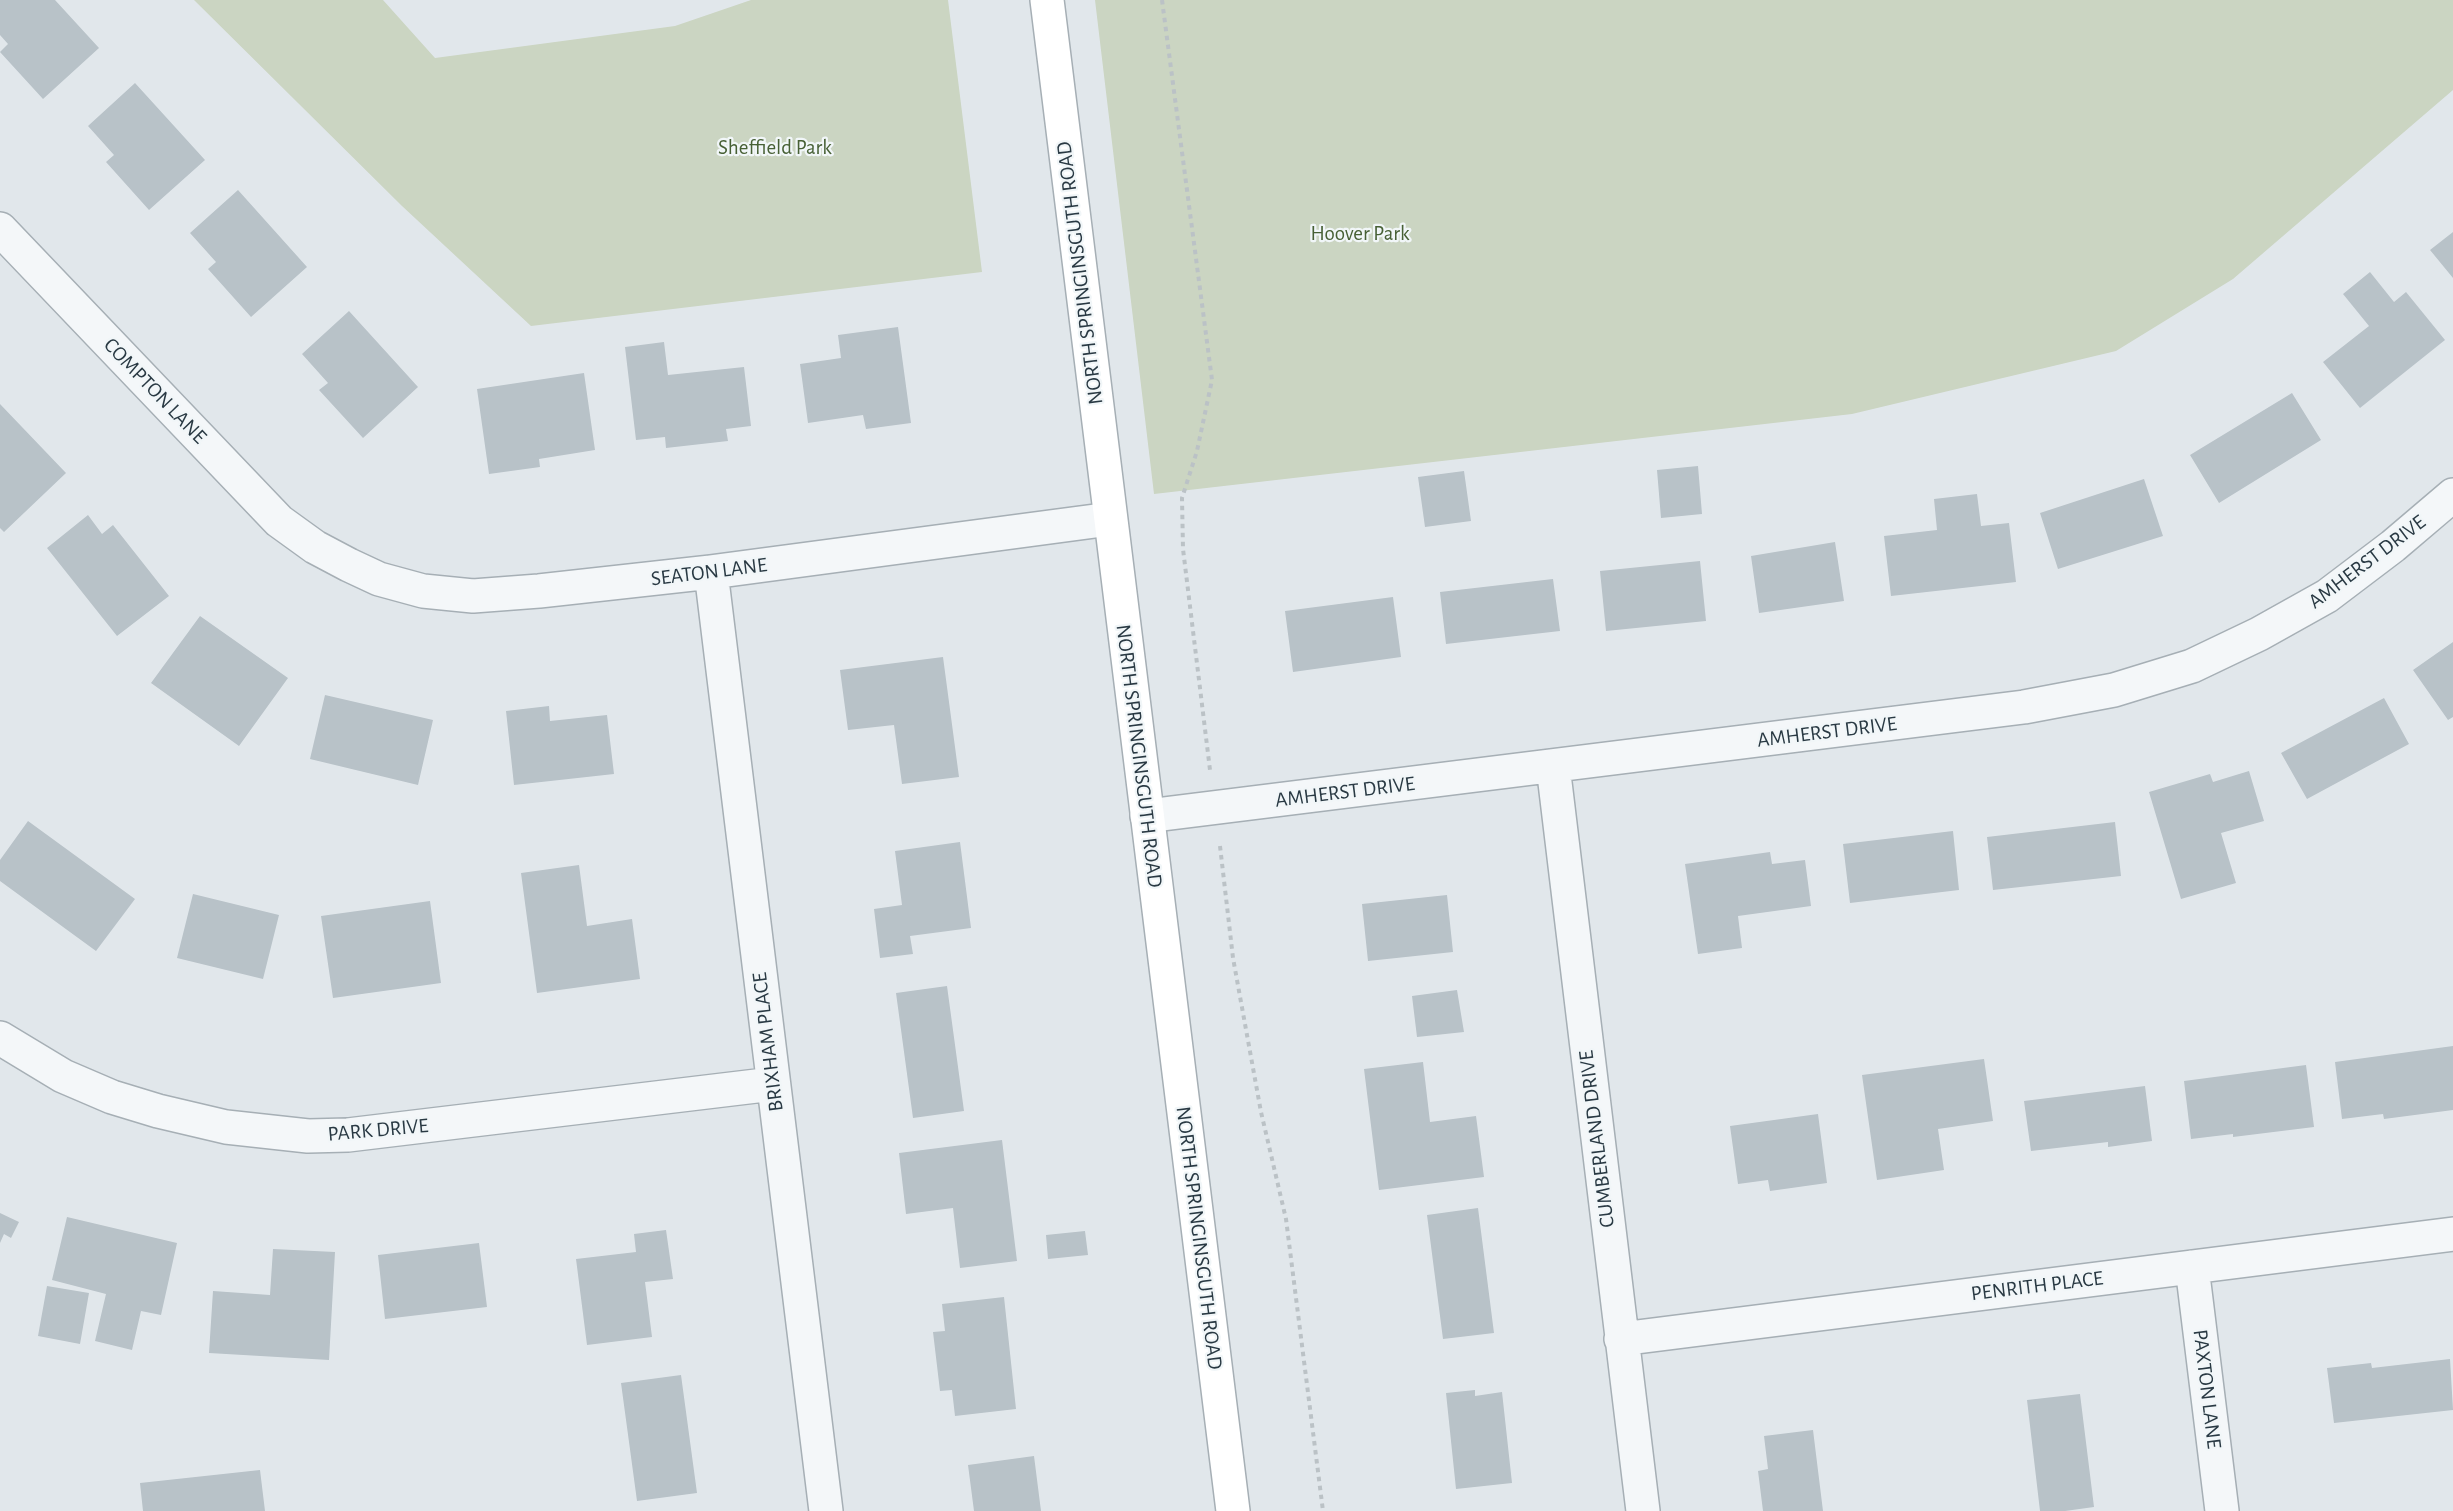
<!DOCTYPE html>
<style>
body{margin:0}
canvas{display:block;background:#e1e7eb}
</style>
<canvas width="2453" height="1511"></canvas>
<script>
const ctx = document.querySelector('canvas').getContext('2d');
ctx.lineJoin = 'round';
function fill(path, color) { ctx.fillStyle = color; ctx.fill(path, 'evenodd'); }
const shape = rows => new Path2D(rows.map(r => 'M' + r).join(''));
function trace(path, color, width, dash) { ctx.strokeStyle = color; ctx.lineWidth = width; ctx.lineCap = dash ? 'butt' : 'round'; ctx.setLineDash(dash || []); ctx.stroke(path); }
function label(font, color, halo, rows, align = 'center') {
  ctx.font = font + ' "Alegreya Sans",sans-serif'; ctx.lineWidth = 4.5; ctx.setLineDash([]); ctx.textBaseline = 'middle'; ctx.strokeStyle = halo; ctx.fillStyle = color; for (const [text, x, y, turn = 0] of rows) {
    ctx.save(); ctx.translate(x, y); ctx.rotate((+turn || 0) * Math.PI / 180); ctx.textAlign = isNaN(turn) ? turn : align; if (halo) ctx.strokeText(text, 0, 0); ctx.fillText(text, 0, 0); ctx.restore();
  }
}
const green = shape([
 [194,0,383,0,435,58,675,26,751,0,948,0,982,272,531,326,402,206],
 [1095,0,2453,0,2453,90,2233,279,2116,351,1852,414,1154,494]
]);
const building = shape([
 [0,0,55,0,99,48,43,99,0,52,8,44,0,35],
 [135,83,205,160,149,210,106,162,114,155,88,126],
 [238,190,307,267,251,317,208,269,216,262,190,233],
 [2453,232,2453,278,2430,250],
 [2370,272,2394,302,2406,292,2445,340,2360,408,2323,362,2369,326,2343,294],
 [349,311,418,387,363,438,319,390,328,383,302,354],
 [898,327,911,423,866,429,863,415,808,423,800,364,841,358,838,335],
 [664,342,668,375,744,367,751,426,726,429,728,441,666,448,665,437,636,440,625,347],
 [584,373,595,450,539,459,540,467,489,474,477,389],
 [2292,393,2321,440,2219,503,2190,455],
 [0,404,66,473,4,532,0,528],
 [1698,466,1702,514,1661,518,1657,470],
 [1464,471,1471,521,1425,527,1418,477],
 [2144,479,2163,536,2058,569,2040,513],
 [1977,494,1981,526,2009,523,2016,582,1891,596,1884,536,1937,530,1934,499],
 [88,515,102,534,113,525,169,596,117,636,47,548],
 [1835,542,1844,601,1759,613,1751,556],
 [1700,561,1706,621,1606,631,1600,571],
 [1553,579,1560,631,1446,644,1440,592],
 [1393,597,1401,657,1293,672,1285,611],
 [200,616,288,678,239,746,151,683],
 [2453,642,2453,717,2448,720,2413,670],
 [943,657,959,777,902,784,894,725,848,730,840,670],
 [325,695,433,720,418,785,310,759],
 [2384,698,2409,744,2307,799,2281,753],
 [549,706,550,721,607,715,614,774,514,785,506,711],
 [2249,771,2264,821,2221,833,2236,883,2181,899,2149,792,2210,774,2213,782],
 [28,821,135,899,96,951,0,881,0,860],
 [2115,822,2121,876,1993,890,1987,837],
 [1953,831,1959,890,1850,903,1843,844],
 [960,842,971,928,910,936,913,954,880,958,874,909,902,905,895,851],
 [1770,852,1772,864,1805,860,1811,906,1738,916,1742,948,1698,954,1685,864],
 [579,865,587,926,632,919,640,979,537,993,521,873],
 [193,894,279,915,263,979,177,958],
 [1447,895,1453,952,1368,961,1362,904],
 [430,901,441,983,333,998,321,916],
 [947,986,964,1111,913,1118,896,993],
 [1457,990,1464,1032,1417,1037,1412,996],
 [2453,1046,2453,1110,2384,1119,2383,1114,2342,1119,2335,1062],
 [1984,1059,1993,1121,1938,1129,1944,1170,1877,1180,1862,1075],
 [1423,1062,1430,1122,1476,1116,1484,1177,1379,1190,1364,1069],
 [2306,1065,2314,1127,2233,1137,2233,1134,2191,1139,2184,1081],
 [2145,1086,2152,1141,2108,1147,2108,1142,2031,1151,2024,1101],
 [1818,1114,1827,1183,1770,1191,1768,1180,1738,1184,1730,1126],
 [1002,1140,1017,1261,960,1268,953,1208,906,1214,899,1153],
 [1478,1208,1494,1333,1443,1339,1427,1215],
 [0,1213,19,1222,11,1238,4,1234,0,1243],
 [67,1217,177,1243,161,1315,141,1311,132,1350,95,1341,106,1294,52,1280],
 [666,1230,673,1279,645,1282,652,1337,587,1345,576,1259,636,1252,634,1234],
 [1085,1231,1088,1255,1048,1259,1046,1235],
 [479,1243,487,1307,385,1319,378,1255],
 [273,1249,335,1252,329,1360,209,1353,213,1291,270,1295],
 [47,1286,89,1293,80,1344,38,1336],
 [1004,1297,1016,1409,955,1416,952,1390,940,1391,933,1332,945,1331,942,1304],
 [2450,1359,2453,1410,2334,1423,2327,1368,2371,1363,2372,1368],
 [681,1375,697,1493,637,1501,621,1383],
 [1475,1390,1475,1396,1502,1392,1512,1483,1456,1489,1446,1393],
 [2080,1394,2094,1507,2065,1511,2040,1511,2027,1400],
 [1813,1430,1823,1511,1763,1511,1758,1471,1768,1469,1764,1436],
 [1034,1456,1041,1511,974,1511,968,1465],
 [260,1470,265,1511,143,1511,140,1483]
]);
const path = shape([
 [1162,0,1212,380,1197,451,1182,498,1183,549,1210,770],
 [1220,846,1233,958,1261,1112,1286,1219,1323,1511]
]);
const street = shape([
 [0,229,279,521,315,547,349,565,379,579,423,591,473,596,539,591,711,572,1110,519],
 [711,572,826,1511],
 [1553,766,1643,1511],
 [1147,816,2024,707,2114,690,2192,666,2259,634,2327,596,2393,546,2453,495],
 [0,1038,63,1076,112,1097,158,1111,226,1127,308,1136,348,1135,773,1084],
 [2192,1267,2222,1511],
 [1621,1339,2453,1234]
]);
const secondary = shape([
 [1047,0,1233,1511]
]);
const parkNames = [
 ["Sheffield Park",775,148],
 ["Hoover Park",1360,234]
];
const streetNames = [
 ["NORTH SPRINGINSGUTH ROAD",1080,273,-97],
 ["COMPTON LANE",155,391,46],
 ["AMHERST DRIVE",2367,562,-37],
 ["SEATON LANE",709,572,-7],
 ["AMHERST DRIVE",1827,732,-7],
 ["NORTH SPRINGINSGUTH ROAD",1139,756,83],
 ["AMHERST DRIVE",1345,792,-7],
 ["BRIXHAM PLACE",768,1042,-97],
 ["PARK DRIVE",378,1130,-5],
 ["CUMBERLAND DRIVE",1597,1139,-97],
 ["NORTH SPRINGINSGUTH ROAD",1199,1238,83],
 ["PENRITH PLACE",2037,1286,-7],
 ["PAXTON LANE",2207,1389,83]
];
fill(green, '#cbd5c2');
fill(building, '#b8c2c8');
trace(street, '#a6afb5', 36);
trace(secondary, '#a6afb5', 36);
trace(path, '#bbc2c6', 4, [4.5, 4.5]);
trace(street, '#f4f7f9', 33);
trace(secondary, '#fff', 33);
label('21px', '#476035', '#f1f6f8', parkNames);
label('21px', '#293943', '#f1f6f8', streetNames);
</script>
